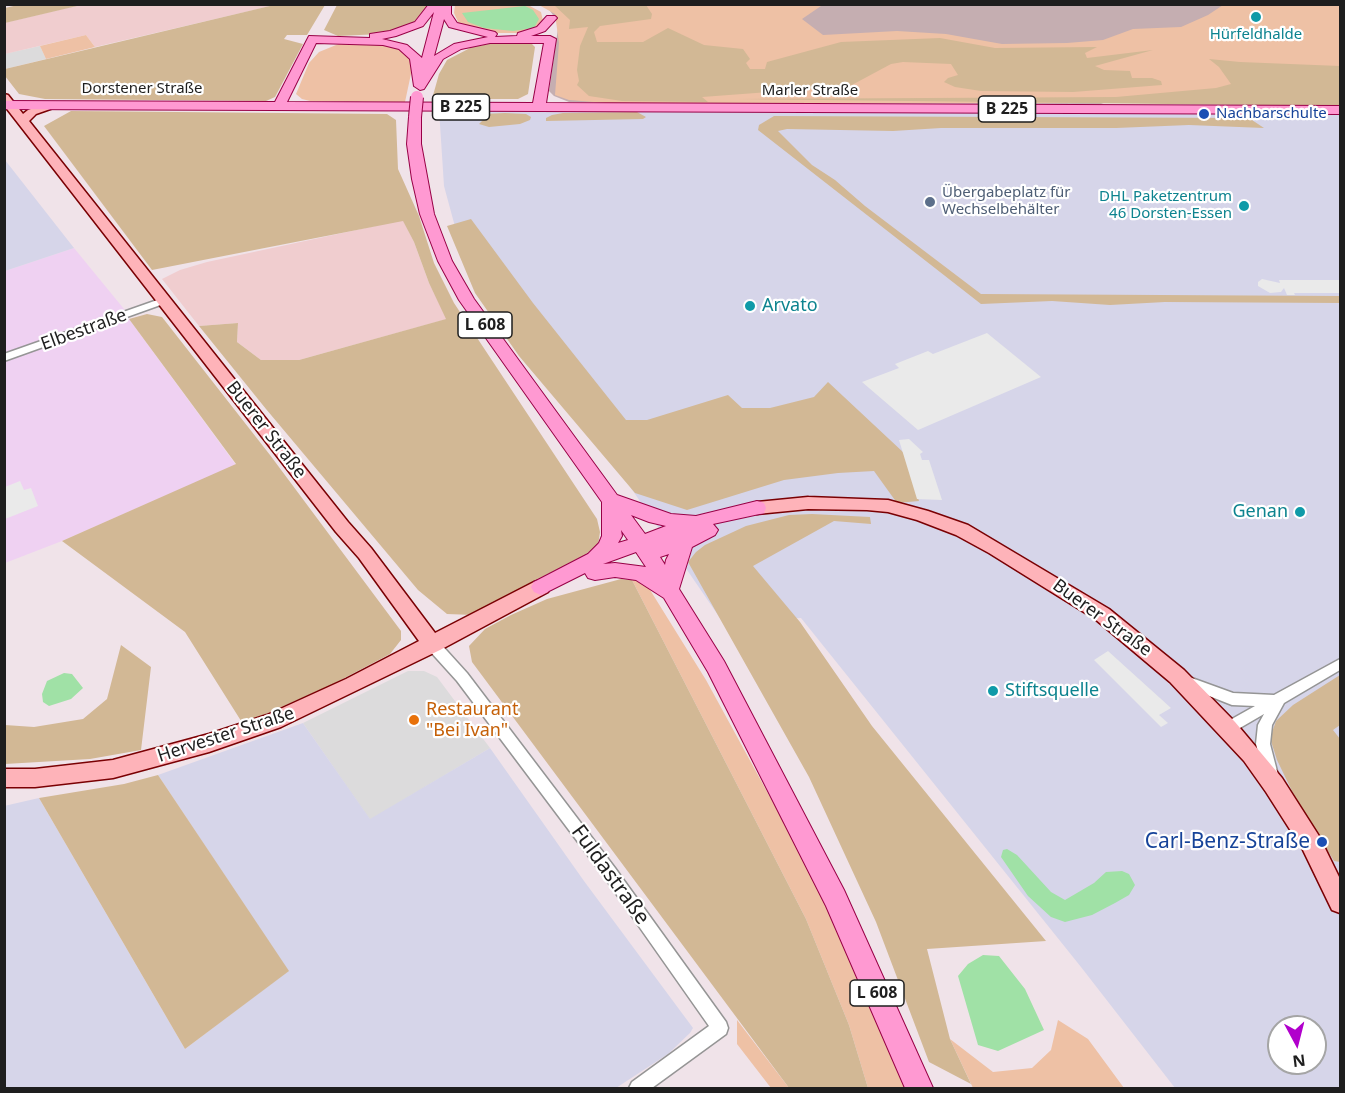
<!DOCTYPE html>
<meta charset="utf-8">
<style>
body{margin:0}
#map{position:relative;width:1345px;height:1093px;overflow:hidden;background:#f0e3e9;font-family:"Noto Sans",sans-serif}
canvas{display:block}
.frame{position:absolute;inset:0;border:6px solid #1e1e1e;pointer-events:none}
.north{position:absolute;left:1267px;top:1015px;width:60px;height:60px;box-sizing:border-box;background:#fff;border:2px solid #a5a5a5;border-radius:50%;rotate:173deg;font-size:16px;font-weight:700;line-height:24px;text-align:center;color:#1e1e1e}
.north::after{content:'';display:block;margin:auto;width:21px;height:27px;background:#b100cc;clip-path:polygon(50% 0,100% 100%,50% 72%,0 100%)}
</style>
<div id="map">
<canvas width="1345" height="1093"></canvas>
<div class="frame"></div>
<div class="north">N</div>
</div>
<script>
const ctx = document.querySelector('canvas').getContext('2d');
ctx.lineJoin = 'round';
function fill(path, color) { ctx.fillStyle = color; ctx.fill(path, 'evenodd'); }
const shape = rows => new Path2D(rows.map(r => 'M' + r).join(''));
function trace(path, color, width, dash) { ctx.strokeStyle = color; ctx.lineWidth = width; ctx.lineCap = dash ? 'butt' : 'round'; ctx.setLineDash(dash || []); ctx.stroke(path); }
function label(font, color, halo, rows, align = 'center') {
  ctx.font = font + ' "Noto Sans",sans-serif'; ctx.lineWidth = 4.5; ctx.setLineDash([]); ctx.textBaseline = 'middle'; ctx.strokeStyle = halo; ctx.fillStyle = color; for (const [text, x, y, turn = 0] of rows) {
    ctx.save(); ctx.translate(x, y); ctx.rotate((+turn || 0) * Math.PI / 180); ctx.textAlign = isNaN(turn) ? turn : align; if (halo) ctx.strokeText(text, 0, 0); ctx.fillText(text, 0, 0); ctx.restore();
  }
}
const residential = shape([
 [40,46,46,59,5,69,4,54],
 [408,671,424,671,437,677,490,748,370,820,303,723]
]);
const commercial = shape([
 [74,248,124,309,129,319,236,465,62,541,5,563,5,271]
]);
const industrial = shape([
 [439,109,1340,115,1340,1088,1175,1088,1081,967,801,618,722,621,457,234,444,186],
 [1279,1027,1315,1027,1315,1063,1279,1063],
 [4,160,5,160,74,248,5,271],
 [303,723,370,819,490,748,584,881,693,1028,690,1033,668,1054,616,1088,5,1088,4,806,39,798,185,1049,288,971,158,775]
]);
const construction = shape([
 [546,5,1340,5,1101,104,569,102,554,96,549,91,558,28,557,21]
]);
const farmland = shape([
 [69,5,274,4,275,5,95,47,86,35,5,54,4,23,75,6],
 [403,220,414,242,429,283,447,319,299,360,261,360,237,342,238,323,199,326,162,279,180,270,207,262]
]);
const grass = shape([
 [455,5,528,5,541,12,543,21,541,26,521,33,490,33,459,24,454,13],
 [539,5,832,5,821,6,802,19,823,35,897,31,946,34,1002,44,1067,43,1103,40,1133,29,1181,27,1208,15,1223,5,1340,5,1340,103,606,103,569,100,555,95,559,43,555,14],
 [86,35,95,47,46,59,40,46],
 [341,43,381,43,405,52,411,59,412,69,405,102,310,101,302,99,296,94,309,63,319,52],
 [636,577,647,585,706,680,794,841,846,943,905,1088,868,1088,849,1025,806,919,632,580],
 [737,1020,789,1088,771,1088,737,1044],
 [1058,1020,1088,1039,1124,1088,973,1088,950,1039,993,1072,1032,1068,1051,1050]
]);
const forest = shape([
 [22,4,69,4,77,6,5,23,5,8],
 [274,5,325,5,307,35,287,35,284,39,303,44,275,97,266,101,45,99,19,94,5,76,5,69],
 [337,5,432,5,415,23,381,34,338,36,324,30],
 [554,5,646,5,652,14,651,19,600,26,594,32,597,42,643,42,668,28,704,45,743,49,750,59,746,63,750,69,765,69,767,62,841,42,940,38,995,48,1097,47,1085,53,1087,58,1153,50,1095,66,1104,70,1130,71,1132,78,1152,78,1161,81,1162,85,1073,92,981,91,955,87,944,82,948,78,958,75,951,64,903,62,891,64,850,86,702,97,708,102,622,101,589,96,577,85,579,81,577,70,580,46,588,27,569,29,570,20],
 [494,43,523,43,532,44,535,47,528,94,518,99,432,99,439,74,447,60,472,47],
 [1209,59,1240,62,1340,66,1340,106,738,99,1116,97,1216,88,1231,84,1219,67],
 [71,111,387,114,396,120,398,169,419,216,434,263,454,303,597,519,600,532,598,545,578,560,473,615,447,614,418,590,266,409,199,326,238,323,237,342,261,360,299,360,446,319,429,283,414,242,403,221,152,270,44,126],
 [637,112,646,117,643,119,546,121,546,118,552,115,563,113],
 [505,113,526,114,531,117,530,120,520,124,489,127,479,124,483,120,477,117,483,114],
 [774,116,1249,118,1264,128,1189,125,1116,128,941,128,893,131,787,129,778,131,812,165,835,180,865,206,981,294,1340,296,1340,303,1165,302,1110,305,1052,301,981,304,758,130,759,125],
 [471,219,533,303,626,420,647,420,728,395,742,408,770,408,814,397,828,382,904,453,919,501,897,503,874,471,838,473,784,480,687,510,635,493,519,356,475,293,447,226],
 [147,314,162,317,270,455,401,631,401,640,390,654,333,684,243,724,185,632,62,541,236,464,129,319],
 [812,514,870,517,871,524,834,521,753,566,800,622,872,726,1046,941,927,949,950,1039,971,1084,929,1062,876,922,809,777,688,562,696,552,705,545,746,526,789,515],
 [621,579,632,580,806,919,849,1025,868,1088,789,1088,472,662,469,646,485,629,511,615,547,599],
 [121,645,151,667,141,750,90,759,5,764,5,725,34,727,83,719,107,699],
 [1340,675,1340,725,1333,730,1340,739,1340,862,1334,861,1292,791,1277,760,1270,738,1276,721,1293,705],
 [158,775,289,971,185,1049,39,798,124,784]
]);
const parking = shape([
 [1262,279,1280,283,1279,280,1340,280,1340,293,1294,293,1295,295,1287,295,1284,288,1281,292,1270,293,1258,286,1258,282],
 [987,333,1041,377,918,430,862,382,899,368,895,364,928,351,933,354],
 [909,439,923,452,920,454,922,460,929,460,942,500,917,499,899,440],
 [20,481,24,490,31,488,38,506,5,519,5,487],
 [1108,651,1171,708,1159,715,1168,723,1161,727,1094,660]
]);
const water = shape([
 [525,6,533,10,539,19,534,28,513,31,484,28,468,22,462,13],
 [64,673,72,674,83,688,71,699,49,706,43,702,42,694,47,681],
 [1007,849,1017,855,1051,892,1065,900,1094,883,1106,872,1122,871,1129,874,1135,885,1129,895,1115,903,1092,915,1065,922,1051,917,1028,896,1001,857,1003,850],
 [983,955,999,956,1025,989,1044,1030,998,1051,978,1045,958,976,968,964]
]);
const street = shape([
 [163,298,168,301,166,303,4,361,4,354,163,298],
 [433,640,438,641,467,673,615,868,726,1022,728,1028,726,1034,652,1088,629,1088,632,1082,709,1026,605,878,457,681,428,649,427,645,428,641,433,640],
 [1340,659,1340,670,1284,703,1272,725,1270,744,1278,775,1276,779,1271,781,1266,779,1264,775,1256,744,1258,725,1264,714,1233,732,1228,734,1223,732,1221,728,1223,724,1255,706,1232,705,1184,686,1182,682,1184,678,1189,677,1233,693,1274,695,1340,659]
]);
const secondary = shape([
 [4,94,8,95,23,114,28,110,48,103,56,103,56,107,36,114,29,121,348,522,371,548,435,633,534,582,541,580,548,582,550,587,548,592,440,650,281,727,209,752,113,778,35,787,4,787,4,769,35,769,113,760,209,734,267,715,346,679,419,641,359,558,336,532,18,123,4,105,4,94],
 [808,497,888,500,928,511,968,525,1109,609,1184,670,1235,722,1282,778,1319,836,1340,879,1340,913,1332,910,1303,850,1266,792,1244,761,1170,682,1095,619,989,553,956,535,917,520,888,512,867,510,808,509,757,514,751,512,748,508,751,504,757,502,808,497]
]);
const primary = shape([
 [429,4,451,4,451,14,457,23,495,32,497,34,495,37,517,36,518,33,537,27,547,16,555,16,557,18,545,31,531,36,550,36,556,39,546,103,1340,106,1340,114,4,109,4,101,275,102,309,36,370,38,370,34,390,31,415,22,429,4],
 [434,12,422,58,407,45,382,39,396,36,423,26,434,12],
 [444,19,449,27,488,37,454,44,434,56,444,19],
 [316,43,383,45,399,49,410,59,414,86,420,90,424,89,443,59,461,49,490,43,544,43,533,103,287,102,316,43],
 [415,113,421,117,421,144,434,214,452,261,474,299,617,495,671,514,696,516,757,501,764,503,766,508,764,513,713,524,718,530,715,535,692,547,679,589,724,661,844,890,933,1088,905,1088,826,906,708,672,664,598,636,580,615,577,595,580,588,578,585,573,541,595,534,592,531,587,534,582,588,554,599,543,602,536,602,502,459,300,438,261,420,214,412,179,407,144,409,117,415,113],
 [631,515,649,522,666,526,645,534,631,515],
 [621,530,628,540,618,543,622,536,621,530],
 [636,552,646,567,615,563,603,564,636,552],
 [669,554,666,560,665,565,660,557,669,554]
]);
const primaryBridge = shape([
 [415,117,417,97]
]);
const markers = [
 [1256,17,6,"#0f9aa8"],
 [1204,114,6,"#1a4fb4"],
 [930,202,6,"#5c6f8a"],
 [1244,206,6,"#0f9aa8"],
 [750,306,6,"#0f9aa8"],
 [1300,512,6,"#0f9aa8"],
 [993,691,6,"#0f9aa8"],
 [414,720,6,"#e8710a"],
 [1322,842,6,"#1a4fb4"]
];
const farCulturenames = [
 ["Hürfeldhalde",1256,35],
 ["DHL Paketzentrum",1232,197,"right"],
 ["46 Dorsten-Essen",1232,214,"right"]
];
const farStreetnames = [
 ["Dorstener Straße",142,89],
 ["Marler Straße",810,91]
];
const farTransitnames = [
 ["Nachbarschulte",1216,114]
];
const farServicenames = [
 ["Übergabeplatz für",942,193],
 ["Wechselbehälter",942,210]
];
const shields = [
 [461,107,57],
 [1007,109,57],
 [485,325,54],
 [877,993,54]
];
const shieldNames = [
 ["B 225",461,107],
 ["B 225",1007,109],
 ["L 608",485,325],
 ["L 608",877,993]
];
const cultureNames = [
 ["Arvato",762,306],
 ["Genan",1288,512,"right"],
 ["Stiftsquelle",1005,691]
];
const streetNames = [
 ["Elbestraße",84,330,-20],
 ["Buerer Straße",266,430,52],
 ["Buerer Straße",1102,618,36],
 ["Hervester Straße",226,735,-18]
];
const foodNames = [
 ["Restaurant",426,710],
 ["\"Bei Ivan\"",426,731]
];
const nearTransitnames = [
 ["Carl-Benz-Straße",1310,842]
];
const nearStreetnames = [
 ["Fuldastraße",610,875,54]
];
fill(residential, '#dcdbdc');
fill(commercial, '#efd1f2');
fill(industrial, '#d6d5e9');
fill(construction, '#c5aeb1');
fill(farmland, '#f0cdcf');
fill(grass, '#eec1a5');
fill(forest, '#d2b895');
fill(parking, '#eaeaea');
fill(water, '#a0e1a6');
trace(street, '#959595', 3);
trace(secondary, '#7a0003', 3);
trace(primary, '#980046', 2);
fill(street, '#fff');
fill(secondary, '#feb3b9');
fill(primary, '#ff99d2');
trace(primaryBridge, '#980046', 14, []);
trace(primaryBridge, '#ff99d2', 12);
for (const [x, y, r, color] of markers) { const dot = new Path2D(); dot.arc(x, y, r, 0, 2 * Math.PI); ctx.fillStyle = color; ctx.fill(dot); trace(dot, '#fff', 2); }
label('15px', '#0d838f', '#fff', farCulturenames);
label('15px', '#1e1e1e', '#fff', farStreetnames);
label('15px', '#164399', '#fff', farTransitnames, 'left');
label('15px', '#4e5e75', '#fff', farServicenames, 'left');
for (const [x, y, w] of shields) { const box = new Path2D(); box.roundRect(x - w / 2, y - 13, w, 26, 4.5); ctx.fillStyle = '#fff'; ctx.fill(box); trace(box, '#1e1e1e', 1.5); }
label('bold 16px', '#1e1e1e', null, shieldNames);
label('18px', '#0d838f', '#fff', cultureNames, 'left');
label('18px', '#1e1e1e', '#fff', streetNames);
label('18px', '#c56008', '#fff', foodNames, 'left');
label('21px', '#164399', '#fff', nearTransitnames, 'right');
label('21px', '#1e1e1e', '#fff', nearStreetnames);
</script>
